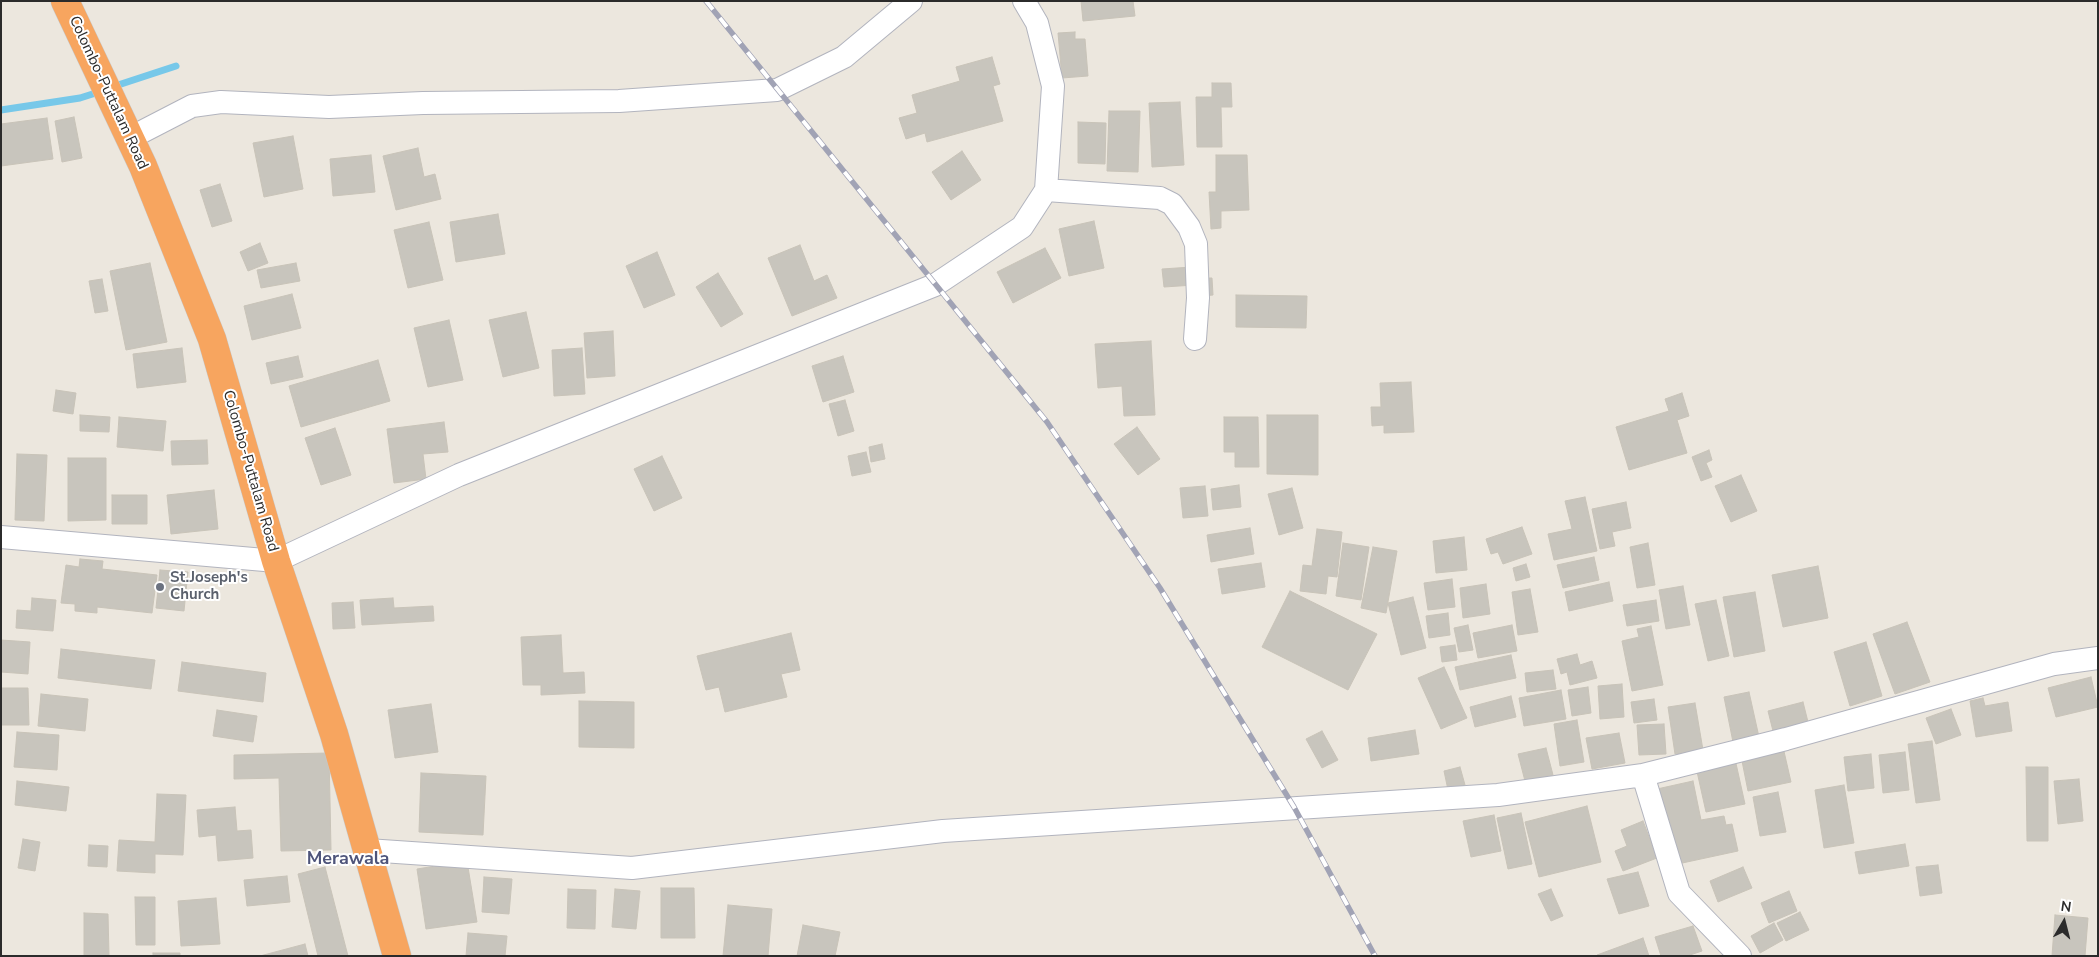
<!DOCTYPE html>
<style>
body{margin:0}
#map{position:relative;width:2099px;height:957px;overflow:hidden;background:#ece7de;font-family:"Nunito Sans",sans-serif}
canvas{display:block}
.frame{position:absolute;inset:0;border:2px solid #2b2b2b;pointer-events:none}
.north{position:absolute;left:2039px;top:897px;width:50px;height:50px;-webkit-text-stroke:4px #fff;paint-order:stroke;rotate:8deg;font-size:14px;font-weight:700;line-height:20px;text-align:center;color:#2b2b2b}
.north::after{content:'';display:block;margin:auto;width:18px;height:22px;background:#2b2b2b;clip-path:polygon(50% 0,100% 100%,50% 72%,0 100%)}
</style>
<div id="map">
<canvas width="2099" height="957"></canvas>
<div class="frame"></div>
<div class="north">N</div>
</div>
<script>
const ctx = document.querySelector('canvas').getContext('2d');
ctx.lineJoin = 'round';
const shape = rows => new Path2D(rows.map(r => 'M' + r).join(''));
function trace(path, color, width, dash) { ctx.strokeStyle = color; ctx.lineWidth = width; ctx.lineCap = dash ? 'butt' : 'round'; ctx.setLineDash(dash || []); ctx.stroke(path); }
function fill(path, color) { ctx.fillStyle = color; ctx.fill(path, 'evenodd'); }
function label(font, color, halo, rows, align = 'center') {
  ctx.font = font + ' "Nunito Sans",sans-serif'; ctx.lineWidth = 4; ctx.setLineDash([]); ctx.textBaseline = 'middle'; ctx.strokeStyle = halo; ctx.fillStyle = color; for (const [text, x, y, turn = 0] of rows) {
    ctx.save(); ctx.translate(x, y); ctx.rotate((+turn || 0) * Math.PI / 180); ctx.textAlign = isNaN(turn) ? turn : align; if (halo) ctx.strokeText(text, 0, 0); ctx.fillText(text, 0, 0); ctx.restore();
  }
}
const stream = shape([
 [112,87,176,66],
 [1,110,80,98,102,91]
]);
const building = shape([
 [1081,1,1133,1,1135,16,1083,21,1081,1],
 [1075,32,1075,39,1085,39,1088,76,1062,78,1058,33,1075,32],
 [992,57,1000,84,993,86,1003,121,927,142,925,133,906,139,899,118,917,113,912,95,960,81,956,67,992,57],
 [1212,83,1231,83,1232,107,1221,107,1222,147,1197,147,1196,97,1212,97,1212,83],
 [1180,102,1184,165,1152,167,1149,103,1180,102],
 [1109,111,1140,111,1138,172,1107,171,1109,111],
 [74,117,82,158,62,162,55,121,74,117],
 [47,118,53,159,1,166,1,124,47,118],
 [1078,122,1106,123,1105,164,1078,163,1078,122],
 [293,136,303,189,264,197,253,143,293,136],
 [418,148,424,177,435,174,441,199,396,210,383,156,418,148],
 [962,151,981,180,951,200,932,172,962,151],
 [371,155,375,192,333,196,330,159,371,155],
 [1216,155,1247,155,1249,210,1221,211,1221,228,1211,229,1209,192,1216,192,1216,155],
 [220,184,232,221,212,227,200,190,220,184],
 [498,214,505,254,456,262,450,222,498,214],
 [1094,221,1104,268,1069,276,1059,229,1094,221],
 [429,222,443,280,408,288,394,230,429,222],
 [260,243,268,263,248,271,240,252,260,243],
 [800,245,814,281,827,275,837,298,792,316,768,258,800,245],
 [1045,248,1061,278,1013,303,997,272,1045,248],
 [657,252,675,295,644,308,626,266,657,252],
 [150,263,167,342,126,350,110,271,150,263],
 [296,263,300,281,261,288,257,270,296,263],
 [1192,267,1194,285,1164,287,1162,269,1192,267],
 [718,273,743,314,721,327,696,287,718,273],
 [1201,278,1212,278,1213,295,1202,296,1201,278],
 [102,279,108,311,95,313,89,281,102,279],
 [292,294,301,328,252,340,244,306,292,294],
 [1236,295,1307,296,1306,328,1236,327,1236,295],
 [526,312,539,368,503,377,489,320,526,312],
 [449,320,463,380,428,387,414,328,449,320],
 [613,331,615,376,587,378,584,333,613,331],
 [1151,341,1155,415,1124,416,1122,386,1098,388,1095,344,1151,341],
 [182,348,186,382,137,388,133,354,182,348],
 [582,348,585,394,554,396,552,350,582,348],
 [298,356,303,377,271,384,266,363,298,356],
 [843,356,854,392,823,402,812,366,843,356],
 [378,360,390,401,301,427,289,386,378,360],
 [1411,382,1414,432,1384,433,1384,425,1372,426,1371,407,1381,407,1380,383,1411,382],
 [56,390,76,393,73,414,53,411,56,390],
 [1682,393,1689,416,1677,420,1687,453,1629,470,1616,427,1669,411,1665,399,1682,393],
 [845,400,854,431,838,436,829,404,845,400],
 [80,415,110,417,109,432,80,431,80,415],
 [1267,415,1318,415,1318,475,1267,474,1267,415],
 [119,417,166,421,163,451,117,447,119,417],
 [1224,417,1258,417,1259,467,1235,467,1235,452,1224,452,1224,417],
 [444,422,448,452,423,454,426,479,394,483,387,429,444,422],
 [1137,427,1160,459,1138,475,1114,444,1137,427],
 [335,428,351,475,321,485,305,438,335,428],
 [207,440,208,464,172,465,171,441,207,440],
 [882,444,885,459,871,462,869,447,882,444],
 [1709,450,1712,460,1706,463,1712,477,1701,481,1692,457,1709,450],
 [866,452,871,472,852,476,848,456,866,452],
 [17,454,47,455,44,521,15,520,17,454],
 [662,456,682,498,654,511,634,469,662,456],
 [68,458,106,458,106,520,68,521,68,458],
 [1741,475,1757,511,1731,522,1715,486,1741,475],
 [1239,485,1241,507,1213,510,1211,489,1239,485],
 [1205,486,1208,516,1183,518,1180,488,1205,486],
 [1292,488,1303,528,1279,535,1268,494,1292,488],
 [214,490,218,529,171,534,167,495,214,490],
 [112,495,147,495,147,524,112,524,112,495],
 [1585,497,1597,551,1554,560,1548,534,1572,529,1565,501,1585,497],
 [1626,502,1631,528,1612,532,1615,546,1600,549,1592,509,1626,502],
 [1522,527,1532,554,1503,564,1498,552,1491,554,1486,539,1522,527],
 [1250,528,1254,554,1211,562,1207,535,1250,528],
 [1317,529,1342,532,1337,577,1328,576,1326,594,1300,591,1303,565,1312,566,1317,529],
 [1464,537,1467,570,1436,573,1433,541,1464,537],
 [1343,543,1369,547,1361,600,1336,596,1343,543],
 [1648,543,1655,585,1637,588,1630,547,1648,543],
 [1373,547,1397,551,1386,613,1361,608,1373,547],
 [1594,557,1599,580,1563,588,1557,565,1594,557],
 [80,559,103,561,102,569,157,575,152,613,97,607,97,613,75,611,75,604,61,603,66,565,79,567,80,559],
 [1261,563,1265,587,1222,594,1218,569,1261,563],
 [1526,564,1530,577,1516,581,1513,568,1526,564],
 [1818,566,1828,618,1783,627,1772,575,1818,566],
 [160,570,188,572,184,611,156,608,160,570],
 [1452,579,1455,607,1428,610,1424,583,1452,579],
 [1609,582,1613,601,1569,611,1565,592,1609,582],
 [1486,584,1490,614,1463,618,1460,588,1486,584],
 [1683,586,1690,625,1666,629,1659,590,1683,586],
 [1530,589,1538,632,1518,635,1512,592,1530,589],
 [1290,591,1377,634,1348,690,1262,647,1290,591],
 [1755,592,1765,651,1734,657,1723,597,1755,592],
 [1413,597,1426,648,1401,655,1388,603,1413,597],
 [32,598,56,600,53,631,16,628,17,610,31,611,32,598],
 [393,598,394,608,433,606,434,621,362,625,360,600,393,598],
 [1656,600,1659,621,1627,626,1623,605,1656,600],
 [1716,600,1729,656,1708,661,1695,604,1716,600],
 [353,602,355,628,333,629,332,603,353,602],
 [1448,613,1450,635,1429,638,1426,616,1448,613],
 [1907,622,1930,682,1895,694,1873,634,1907,622],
 [1468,625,1473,650,1459,652,1454,628,1468,625],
 [1512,625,1517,651,1478,658,1473,633,1512,625],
 [1651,626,1663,685,1632,691,1622,641,1639,637,1637,629,1651,626],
 [791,633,800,670,781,674,787,697,725,712,719,687,706,690,697,656,791,633],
 [561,635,563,673,584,672,585,693,541,695,541,685,523,685,521,637,561,635],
 [1,640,30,642,28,674,1,672,1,640],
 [1866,642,1882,696,1850,706,1834,652,1866,642],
 [1455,645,1457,660,1442,662,1440,647,1455,645],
 [61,649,155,660,151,689,58,678,61,649],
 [1577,654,1580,665,1592,661,1597,678,1570,685,1567,672,1561,674,1557,659,1577,654],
 [1511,655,1516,678,1460,690,1455,667,1511,655],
 [182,662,266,673,263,702,178,691,182,662],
 [1444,667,1467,718,1441,729,1418,678,1444,667],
 [1553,670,1556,689,1527,692,1525,673,1553,670],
 [2091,677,2098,707,2056,717,2048,688,2091,677],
 [1622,684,1624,717,1600,719,1598,686,1622,684],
 [1588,687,1591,713,1572,716,1568,690,1588,687],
 [1,688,28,688,29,725,1,725,1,688],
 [1561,690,1566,719,1524,726,1519,698,1561,690],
 [1749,692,1759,737,1733,742,1724,697,1749,692],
 [41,694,88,699,85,731,38,726,41,694],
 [1511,696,1516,717,1475,727,1470,707,1511,696],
 [1983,698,1985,706,2008,702,2012,731,1976,737,1970,701,1983,698],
 [1654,699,1657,720,1634,723,1631,702,1654,699],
 [579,701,634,702,634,748,579,747,579,701],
 [1803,702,1810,730,1775,739,1768,711,1803,702],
 [1695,703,1703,750,1675,754,1668,707,1695,703],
 [431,704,438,752,395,758,388,710,431,704],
 [1951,709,1961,735,1936,744,1926,718,1951,709],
 [217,710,257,716,253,742,213,736,217,710],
 [1577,720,1584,762,1560,766,1554,724,1577,720],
 [1664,724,1666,754,1639,755,1637,725,1664,724],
 [1415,730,1419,754,1371,761,1368,738,1415,730],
 [1322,731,1338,760,1322,768,1306,739,1322,731],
 [17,732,59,735,57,770,14,767,17,732],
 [1619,733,1625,763,1592,769,1586,738,1619,733],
 [1932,741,1940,800,1916,803,1908,744,1932,741],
 [1783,747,1791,782,1748,791,1741,756,1783,747],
 [1546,748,1553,775,1525,781,1518,754,1546,748],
 [1905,752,1909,790,1883,793,1879,755,1905,752],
 [329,753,331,850,281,851,279,778,234,779,234,755,329,753],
 [1871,754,1874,788,1848,791,1844,757,1871,754],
 [1735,759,1745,804,1706,812,1696,767,1735,759],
 [1460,767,1465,785,1448,790,1444,771,1460,767],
 [2026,767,2048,767,2048,841,2027,841,2026,767],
 [421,773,486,776,483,835,419,832,421,773],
 [2079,779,2083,821,2058,824,2054,781,2079,779],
 [17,781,69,787,66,811,15,805,17,781],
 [1693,781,1701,820,1724,816,1726,825,1732,824,1738,851,1673,865,1657,789,1693,781],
 [1844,785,1854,843,1824,848,1815,790,1844,785],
 [1778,792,1786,832,1760,836,1753,797,1778,792],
 [157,794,186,795,183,855,155,854,155,873,117,871,119,840,155,842,157,794],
 [1587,806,1601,862,1539,877,1525,822,1587,806],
 [235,807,237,831,251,830,253,858,218,861,216,835,199,837,197,810,235,807],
 [1521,813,1532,864,1508,869,1497,818,1521,813],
 [1494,815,1501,851,1471,857,1463,821,1494,815],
 [1643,821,1657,858,1623,871,1615,851,1627,846,1621,830,1643,821],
 [23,839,40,842,35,871,18,868,23,839],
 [1905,844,1909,866,1859,874,1855,852,1905,844],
 [89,845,108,846,107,867,88,866,89,845],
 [467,861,477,922,426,929,417,869,467,861],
 [1938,865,1942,893,1920,896,1916,867,1938,865],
 [325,867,348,956,318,956,298,874,325,867],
 [1743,867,1752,888,1718,902,1710,881,1743,867],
 [1638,872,1649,906,1619,914,1607,879,1638,872],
 [287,876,290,902,247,906,244,880,287,876],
 [484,877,512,879,509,914,482,912,484,877],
 [661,888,694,888,695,938,661,938,661,888],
 [568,889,596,890,595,929,567,928,568,889],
 [615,889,640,891,636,929,612,927,615,889],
 [1551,889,1563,916,1551,921,1538,894,1551,889],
 [1789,891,1797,911,1769,923,1761,903,1789,891],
 [135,897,155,897,155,945,136,945,135,897],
 [216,898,220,944,181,946,178,901,216,898],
 [728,905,772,909,768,956,723,956,728,905],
 [1800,912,1809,930,1786,941,1777,923,1800,912],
 [84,913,108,914,109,956,84,956,84,913],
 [2055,915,2088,918,2085,956,2052,956,2055,915],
 [1774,923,1783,940,1760,953,1751,936,1774,923],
 [803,925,840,932,835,956,797,956,803,925],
 [1693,926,1702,951,1687,956,1661,956,1655,937,1693,926],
 [468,933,507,936,505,956,466,956,468,933],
 [1643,938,1649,956,1598,956,1597,955,1643,938],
 [305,944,308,956,260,956,305,944],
 [153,953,180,953,180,956,153,956,153,953]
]);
const minor = shape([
 [130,138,192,106,221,102,329,107,423,103,619,101,777,90,844,57,911,1],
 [1046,190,1160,198,1172,204,1189,227,1196,244,1198,298,1195,339],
 [1,537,276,561,459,475,935,285,1022,227,1046,190,1053,86,1037,23,1024,1],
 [1643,775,1679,893,1740,956],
 [367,850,632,868,943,831,1498,795,1643,775,1786,739,2054,664,2098,658]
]);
const highway = shape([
 [65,1,143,166,212,339,276,561,334,734,397,956]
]);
const rail = shape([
 [706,1,1047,422,1160,588,1294,807,1375,956]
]);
const markers = [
 [160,587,5,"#6b7280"]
];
const streetNames = [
 ["Colombo-Puttalam Road",108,93,65],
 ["Colombo-Puttalam Road",250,471,74]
];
const worshipNames = [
 ["St.Joseph's",170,578],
 ["Church",170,595]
];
const quarterNames = [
 ["Merawala",348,860]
];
trace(stream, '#77c8e9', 7);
fill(building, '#c8c5bd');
trace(building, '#c8c3b8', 1);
trace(minor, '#b2b4be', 24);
trace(highway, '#c8c8c8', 29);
trace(minor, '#fff', 22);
trace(highway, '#f7a55f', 28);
trace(rail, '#a1a3b5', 5.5);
trace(rail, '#fff', 4, [11]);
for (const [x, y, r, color] of markers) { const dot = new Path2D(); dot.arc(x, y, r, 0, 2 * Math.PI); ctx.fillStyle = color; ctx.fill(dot); trace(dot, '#fff', 2); }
label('15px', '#2b2b2b', '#fff', streetNames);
label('bold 15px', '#5b616d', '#fff', worshipNames, 'left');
label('bold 18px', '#4e547a', '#fff', quarterNames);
</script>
